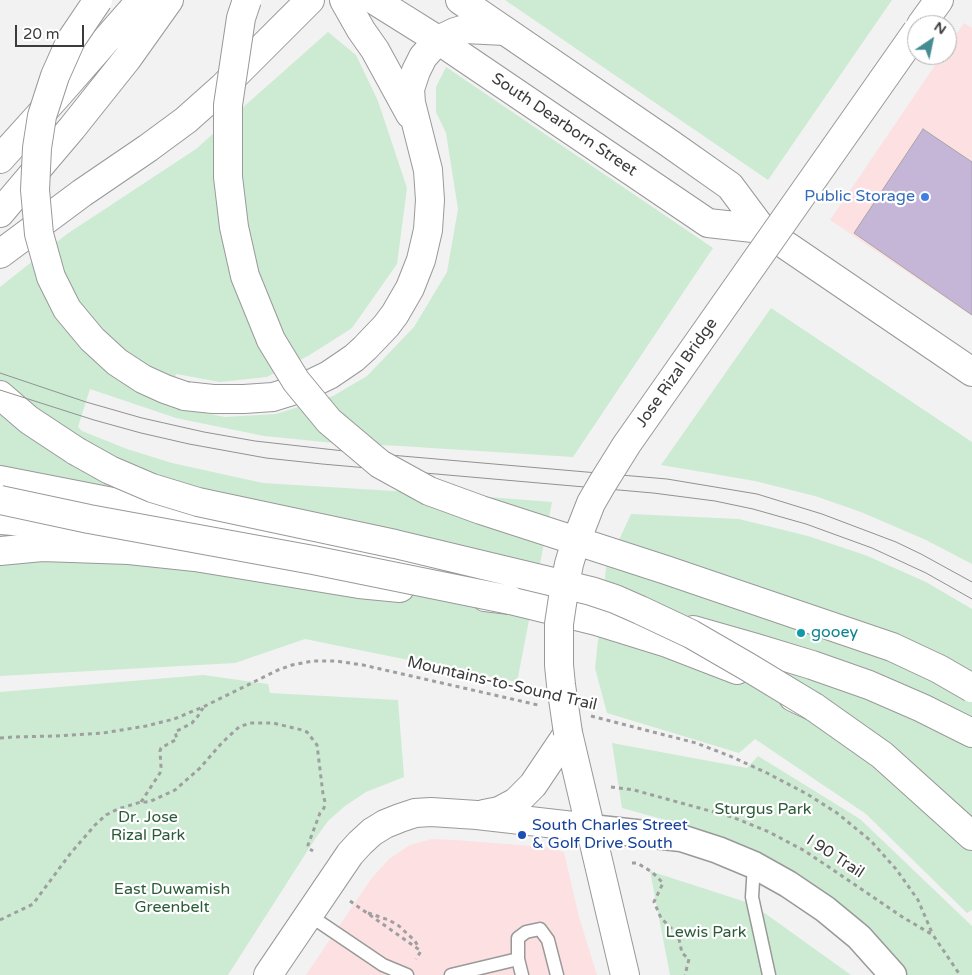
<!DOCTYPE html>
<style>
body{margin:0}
#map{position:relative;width:972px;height:975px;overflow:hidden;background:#f2f2f3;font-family:"Varela Round",sans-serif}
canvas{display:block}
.north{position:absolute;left:907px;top:15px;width:50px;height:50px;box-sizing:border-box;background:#fff;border:1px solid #b1b1b1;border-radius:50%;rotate:34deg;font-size:14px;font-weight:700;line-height:20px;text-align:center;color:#3b3b3c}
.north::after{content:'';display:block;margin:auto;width:18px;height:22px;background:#448c91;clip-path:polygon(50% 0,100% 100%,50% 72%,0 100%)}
.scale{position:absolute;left:15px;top:25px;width:69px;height:22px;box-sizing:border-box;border:2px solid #3b3b3c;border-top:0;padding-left:6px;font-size:15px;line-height:18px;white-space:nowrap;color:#3b3b3c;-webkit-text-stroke:4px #fff;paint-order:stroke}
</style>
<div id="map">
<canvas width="972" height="975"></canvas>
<div class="north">N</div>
<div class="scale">20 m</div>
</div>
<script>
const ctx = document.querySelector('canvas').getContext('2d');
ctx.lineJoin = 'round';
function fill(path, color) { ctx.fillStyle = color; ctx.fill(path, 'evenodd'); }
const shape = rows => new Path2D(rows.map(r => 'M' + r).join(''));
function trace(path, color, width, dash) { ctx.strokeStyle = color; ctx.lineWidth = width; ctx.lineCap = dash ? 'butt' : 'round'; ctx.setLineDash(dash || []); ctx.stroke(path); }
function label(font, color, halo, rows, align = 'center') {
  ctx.font = font + ' "Varela Round",sans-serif'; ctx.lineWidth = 4.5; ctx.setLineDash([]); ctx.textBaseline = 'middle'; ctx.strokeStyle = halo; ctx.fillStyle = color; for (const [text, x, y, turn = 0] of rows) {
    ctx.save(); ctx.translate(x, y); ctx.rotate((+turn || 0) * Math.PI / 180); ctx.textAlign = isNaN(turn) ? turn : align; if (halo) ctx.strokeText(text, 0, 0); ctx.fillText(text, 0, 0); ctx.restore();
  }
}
const commercial = shape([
 [964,23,972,28,972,316,830,220,942,55,947,55,947,48],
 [432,839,455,840,558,848,559,851,564,852,579,917,597,975,306,975,371,879,389,859,410,845]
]);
const green = shape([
 [505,0,892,0,768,180],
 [328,32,356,55,378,101,407,188,397,264,352,328,308,356,267,377,220,382,176,374,168,406,225,417,276,414,333,396,367,376,414,327,447,272,458,209,446,133,436,112,436,87,446,67,713,248,573,457,400,446,334,443,264,436,176,418,90,389,78,427,82,431,127,449,172,463,263,483,476,496,552,502,517,682,305,639,235,663,0,676,0,287,67,234,196,149],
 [771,308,972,442,972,564,926,540,861,512,815,496,755,481,661,465],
 [631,514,739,519,808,536,865,555,926,582,972,609,972,910,967,913,866,814,755,739,739,753,607,713,595,668,606,568],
 [203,675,268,684,270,693,398,700,404,777,366,792,345,806,328,821,315,839,228,975,0,975,0,692],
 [612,743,747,768,758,756,860,819,972,926,972,975,906,975,879,941,802,876,702,830,622,808],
 [650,871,752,904,851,975,670,975]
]);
const building = shape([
 [923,129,972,162,972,315,854,233,923,129]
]);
const path = shape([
 [591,716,696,743,730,756,767,773,807,794,837,813,871,841,896,869,918,900,933,935],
 [0,738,13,737,54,736,103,733,146,726,174,719,203,707,278,670,292,665,313,661,336,661,363,665,538,705],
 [611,787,634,790,732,817,769,832,805,851,904,918,933,935,960,975],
 [141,802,160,773,161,767,160,751,161,748,177,739,175,732,192,723,198,716,203,708],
 [632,863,637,863,652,872,663,883,654,902,661,918,671,928,679,939,682,953,689,959,685,975],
 [350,901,421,951,416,959],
 [368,913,389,920,399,926,415,941,419,948],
 [0,920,33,904,70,854,95,825,106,815,118,809,141,802,149,802,175,790,200,768,220,745,227,738,239,727,250,723,273,723,302,730,307,732,317,745,323,794,325,802,324,808,320,813,308,845,308,848,313,851]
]);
const lane = shape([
 [754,865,752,897,769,975],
 [309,915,383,965,407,975],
 [451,975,518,959],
 [522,975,518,959,518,938,526,932,540,929,548,940,557,975]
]);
const street = shape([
 [591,828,681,838,718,850,754,865,788,884,825,909,859,937,893,975]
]);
const secondary = shape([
 [921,25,939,0],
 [568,733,625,975],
 [484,814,499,811,516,802,533,785,568,733],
 [268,975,350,854,360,843,372,832,385,824,400,818,415,813,431,812,477,815,591,828]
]);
const primary = shape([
 [374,0,438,40,708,223,762,229],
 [460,0,669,143,730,186,762,229,972,372]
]);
const highway = shape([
 [344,0,361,30,375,50,410,114],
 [0,159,56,97,141,0],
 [0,213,72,128,127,59,169,0],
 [0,254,82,193,148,148,186,120,223,87,310,0],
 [0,395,29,420,76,451],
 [185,396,213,399,244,399,273,397,302,388,329,375,354,358,365,348,386,326,395,314,410,288,421,260,428,230,430,200,428,170,411,103,410,89,416,71,423,57,438,40,455,32,465,29,505,31],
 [0,480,220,523,394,560,517,587],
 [0,520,84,527],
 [0,551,42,547,129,550,195,557,359,584,400,588],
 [485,597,510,600,596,621,667,643,737,670],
 [693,630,756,648,812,665,869,685,922,708,972,733],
 [793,697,814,707,882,755,972,836]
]);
const tram = shape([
 [0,373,86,402,142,418,204,432,255,441,344,451,667,479,757,494,822,514,896,542,921,554,972,582],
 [0,390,94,420,141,433,189,444,266,458,322,464,653,493,715,501,753,509,806,524,872,548,926,573,972,599]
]);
const secondaryBridge = shape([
 [568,733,561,685,559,665,559,624,565,584,569,564,575,544,591,503,602,484,627,444,917,31]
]);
const highwayBridge = shape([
 [98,0,71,40,55,76,42,116,37,148,35,190,39,234,51,277,67,309,92,339,117,362,143,379,165,389,185,396],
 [247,0,241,18,228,105,228,177,234,227,245,276,271,340,296,381,329,421,380,464,429,491,481,510,666,570,892,647,939,669,972,688],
 [76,451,110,470,152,488,198,502,395,544,591,591,615,599,640,610,691,634,748,667,814,707],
 [0,500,89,519,313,560,510,600]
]);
const markers = [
 [925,197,5,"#3f7fe0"],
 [801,633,5,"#0f9aa8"],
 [522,835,5,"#1a4fb4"]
];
const streetNames = [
 ["South Dearborn Street",564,125,34],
 ["Jose Rizal Bridge",677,373,-55],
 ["Mountains-to-Sound Trail",502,684,13],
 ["I 90 Trail",835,857,33]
];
const shopNames = [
 ["Public Storage",915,197]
];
const cultureNames = [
 ["gooey",811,633]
];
const parkNames = [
 ["Sturgus Park",763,810],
 ["Dr. Jose",148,818],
 ["Rizal Park",148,836],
 ["East Duwamish",172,890],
 ["Greenbelt",172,908],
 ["Lewis Park",706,933]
];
const transitNames = [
 ["South Charles Street",532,826],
 ["& Golf Drive South",532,844]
];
fill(commercial, '#fce0e2');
fill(green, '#ccebd2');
fill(building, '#c5b6d7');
trace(building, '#a6a5a7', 1);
trace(lane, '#99999a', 15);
trace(street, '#99999a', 29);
trace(secondary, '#99999a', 30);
trace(primary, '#99999a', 30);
trace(highway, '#99999a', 30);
trace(path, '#9f9fa0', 3, [4, 4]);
trace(lane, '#fff', 12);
trace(street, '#fff', 26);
trace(secondary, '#fff', 28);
trace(primary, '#fff', 28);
trace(highway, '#fff', 28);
trace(tram, '#919192', 1);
trace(secondaryBridge, '#99999a', 30, []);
trace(highwayBridge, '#99999a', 30, []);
trace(secondaryBridge, '#fff', 28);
trace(highwayBridge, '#fff', 28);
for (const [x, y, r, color] of markers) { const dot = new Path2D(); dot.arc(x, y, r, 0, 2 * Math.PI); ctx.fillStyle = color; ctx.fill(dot); trace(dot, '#fff', 2); }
label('16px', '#3b3b3c', '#fff', streetNames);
label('16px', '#366cbe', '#fff', shopNames, 'right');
label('16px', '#0d838f', '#fff', cultureNames, 'left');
label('16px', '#2b5b38', '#fff', parkNames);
label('16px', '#164399', '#fff', transitNames, 'left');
</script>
